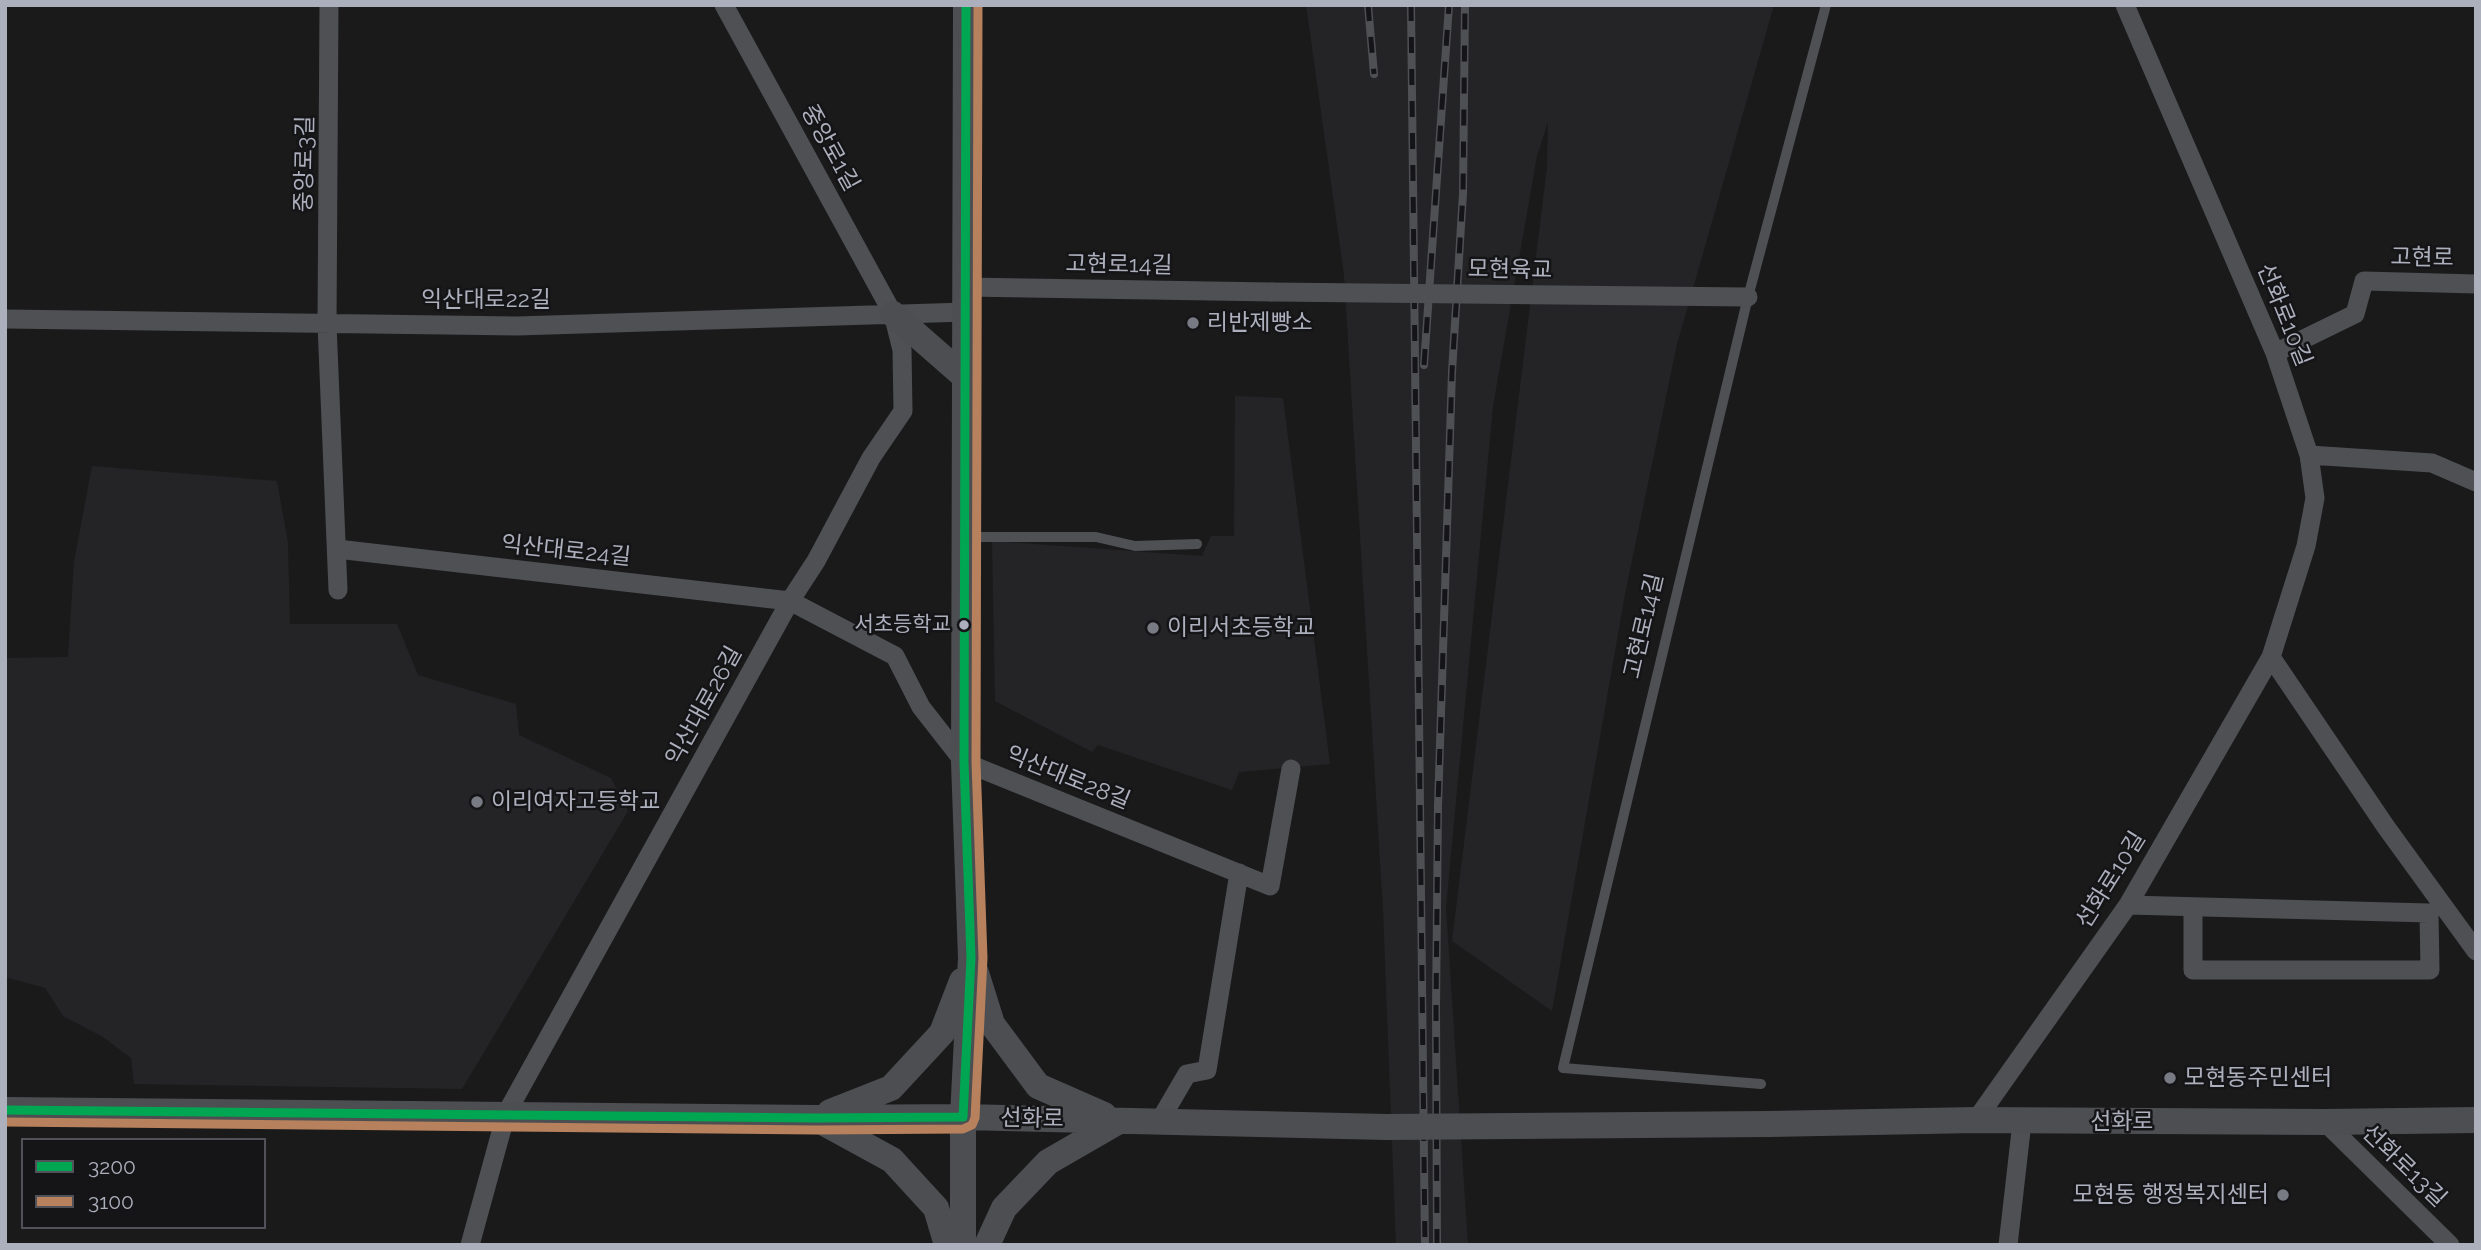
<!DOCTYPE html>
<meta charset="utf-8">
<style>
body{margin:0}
#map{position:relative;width:2481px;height:1250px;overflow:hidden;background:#1a1a1b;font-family:Raleway,sans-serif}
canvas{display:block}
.frame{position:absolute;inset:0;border:7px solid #acafbc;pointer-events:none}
.legend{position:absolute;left:21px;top:1138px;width:245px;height:91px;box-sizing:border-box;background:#151417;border:2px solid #515259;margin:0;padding:9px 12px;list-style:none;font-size:21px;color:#acafbc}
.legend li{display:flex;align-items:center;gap:14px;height:35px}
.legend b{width:35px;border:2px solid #515259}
</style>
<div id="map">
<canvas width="2481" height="1250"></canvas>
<div class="frame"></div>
<ul class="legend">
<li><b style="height:9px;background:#00a651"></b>3200</li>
<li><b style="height:9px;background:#b6815c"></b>3100</li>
</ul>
</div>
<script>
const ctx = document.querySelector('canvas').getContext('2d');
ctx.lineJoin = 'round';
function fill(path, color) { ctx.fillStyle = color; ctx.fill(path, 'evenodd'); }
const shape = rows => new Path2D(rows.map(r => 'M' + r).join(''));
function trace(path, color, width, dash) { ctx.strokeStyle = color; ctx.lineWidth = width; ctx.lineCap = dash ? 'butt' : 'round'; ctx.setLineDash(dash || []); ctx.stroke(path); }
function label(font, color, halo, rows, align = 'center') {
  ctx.font = font + ' Raleway,"Noto Sans KR",sans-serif'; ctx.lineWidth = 5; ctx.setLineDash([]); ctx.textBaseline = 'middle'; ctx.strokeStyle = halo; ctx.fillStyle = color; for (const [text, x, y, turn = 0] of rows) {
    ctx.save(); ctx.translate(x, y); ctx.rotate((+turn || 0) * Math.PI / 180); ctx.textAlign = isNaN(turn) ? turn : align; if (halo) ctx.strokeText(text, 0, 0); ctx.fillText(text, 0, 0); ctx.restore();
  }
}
const built = shape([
 [1306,5,1774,5,1677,344,1625,594,1552,1011,1452,941,1547,167,1548,122,1537,156,1493,406,1446,908,1468,1245,1396,1245,1383,910,1344,275],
 [1235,396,1283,398,1330,764,1239,772,1232,790,1098,745,1092,752,995,701,992,541,1202,556,1211,536,1234,536],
 [92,466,277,481,288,543,290,624,397,624,418,675,516,704,519,735,611,778,628,811,462,1089,134,1084,131,1058,103,1037,63,1016,45,988,5,977,5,658,68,657,74,562]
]);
const lane = shape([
 [967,537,1096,537,1135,546,1197,544],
 [1761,1084,1563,1068,1748,297,1826,5]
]);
const street = shape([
 [329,5,327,324,338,590],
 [965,287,1272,292],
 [5,319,517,326,966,312],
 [2275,353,2355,314,2364,281,2476,284],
 [2309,455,2432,463,2476,482],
 [337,549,790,601,895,656,921,707,964,762,1270,886,1291,769],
 [2271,657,2386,827,2476,951],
 [2128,905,2429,913,2430,970,2193,970,2193,908],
 [1976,1120,2128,905,2271,657,2306,546,2315,498,2309,455,2275,353,2125,5],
 [1159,1122,1187,1074,1207,1070,1239,873],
 [2325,1122,2450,1245],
 [470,1245,506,1114,790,601,816,561,871,458,903,411,902,350,893,314,724,5],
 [2008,1245,2022,1122]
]);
const secondary = shape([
 [893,314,965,377],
 [976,973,992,1024,1038,1086,1104,1115],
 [5,1110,816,1118,963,1117,1386,1127],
 [830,1112,891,1088,942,1033,962,981],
 [817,1119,892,1160,936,1208,947,1245],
 [1769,1124,1976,1120,2325,1122,2476,1120],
 [963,1245,963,1117,971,958,964,762,966,5],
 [987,1245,1004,1208,1048,1162,1119,1121]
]);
const rail = shape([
 [1368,5,1374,74],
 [1411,5,1425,1245],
 [1424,365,1449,5],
 [1437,1245,1436,1008,1438,806,1452,372,1463,193,1465,5]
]);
const streetBridge = shape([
 [1272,292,1748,297]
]);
const secondaryBridge = shape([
 [1386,1127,1769,1124]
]);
const bus1 = shape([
 [5,1110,816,1118,963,1117,971,958,964,762,966,5]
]);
const bus2 = shape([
 [5,1122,816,1130,963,1129,972,1125,975,1118,983,958,976,762,978,5]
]);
const markers = [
 [1193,323,7,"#797b84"],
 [964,625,6,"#acafbc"],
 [1153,628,7,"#797b84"],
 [477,802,7,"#797b84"],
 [2170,1078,7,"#797b84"],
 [2283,1195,7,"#797b84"]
];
const busNames = [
 ["서초등학교",951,625]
];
const streetNames = [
 ["중앙로1길",830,148,61],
 ["중앙로3길",305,164,-89],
 ["고현로",2422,258,1],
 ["고현로14길",1119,265,1],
 ["모현육교",1510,270,1],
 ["익산대로22길",486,300],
 ["선화로10길",2284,315,68],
 ["익산대로24길",566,551,6],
 ["고현로14길",1644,626,-77],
 ["익산대로26길",704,706,-61],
 ["익산대로28길",1068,778,22],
 ["선화로10길",2111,880,-58],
 ["선화로",1032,1119,1],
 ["선화로",2122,1122],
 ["선화로13길",2404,1166,44]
];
const poiNames = [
 ["리반제빵소",1207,323],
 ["이리서초등학교",1167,628],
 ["이리여자고등학교",491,802],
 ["모현동주민센터",2184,1078],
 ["모현동 행정복지센터",2269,1195,"right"]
];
fill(built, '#242427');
trace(lane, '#4e5054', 10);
trace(street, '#4e5054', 19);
trace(secondary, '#4d4e52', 26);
trace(rail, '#4e5053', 8);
trace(rail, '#151417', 5, [16]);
trace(streetBridge, '#4e5054', 19);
trace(secondaryBridge, '#4d4e52', 26);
trace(bus1, '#00a651', 9);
trace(bus2, '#b6815c', 9);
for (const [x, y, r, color] of markers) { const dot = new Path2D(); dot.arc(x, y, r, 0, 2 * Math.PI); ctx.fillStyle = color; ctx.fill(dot); trace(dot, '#151417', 2.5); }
label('21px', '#acafbc', '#151417', busNames, 'right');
label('23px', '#acafbc', '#151417', streetNames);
label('23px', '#acafbc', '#151417', poiNames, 'left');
</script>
